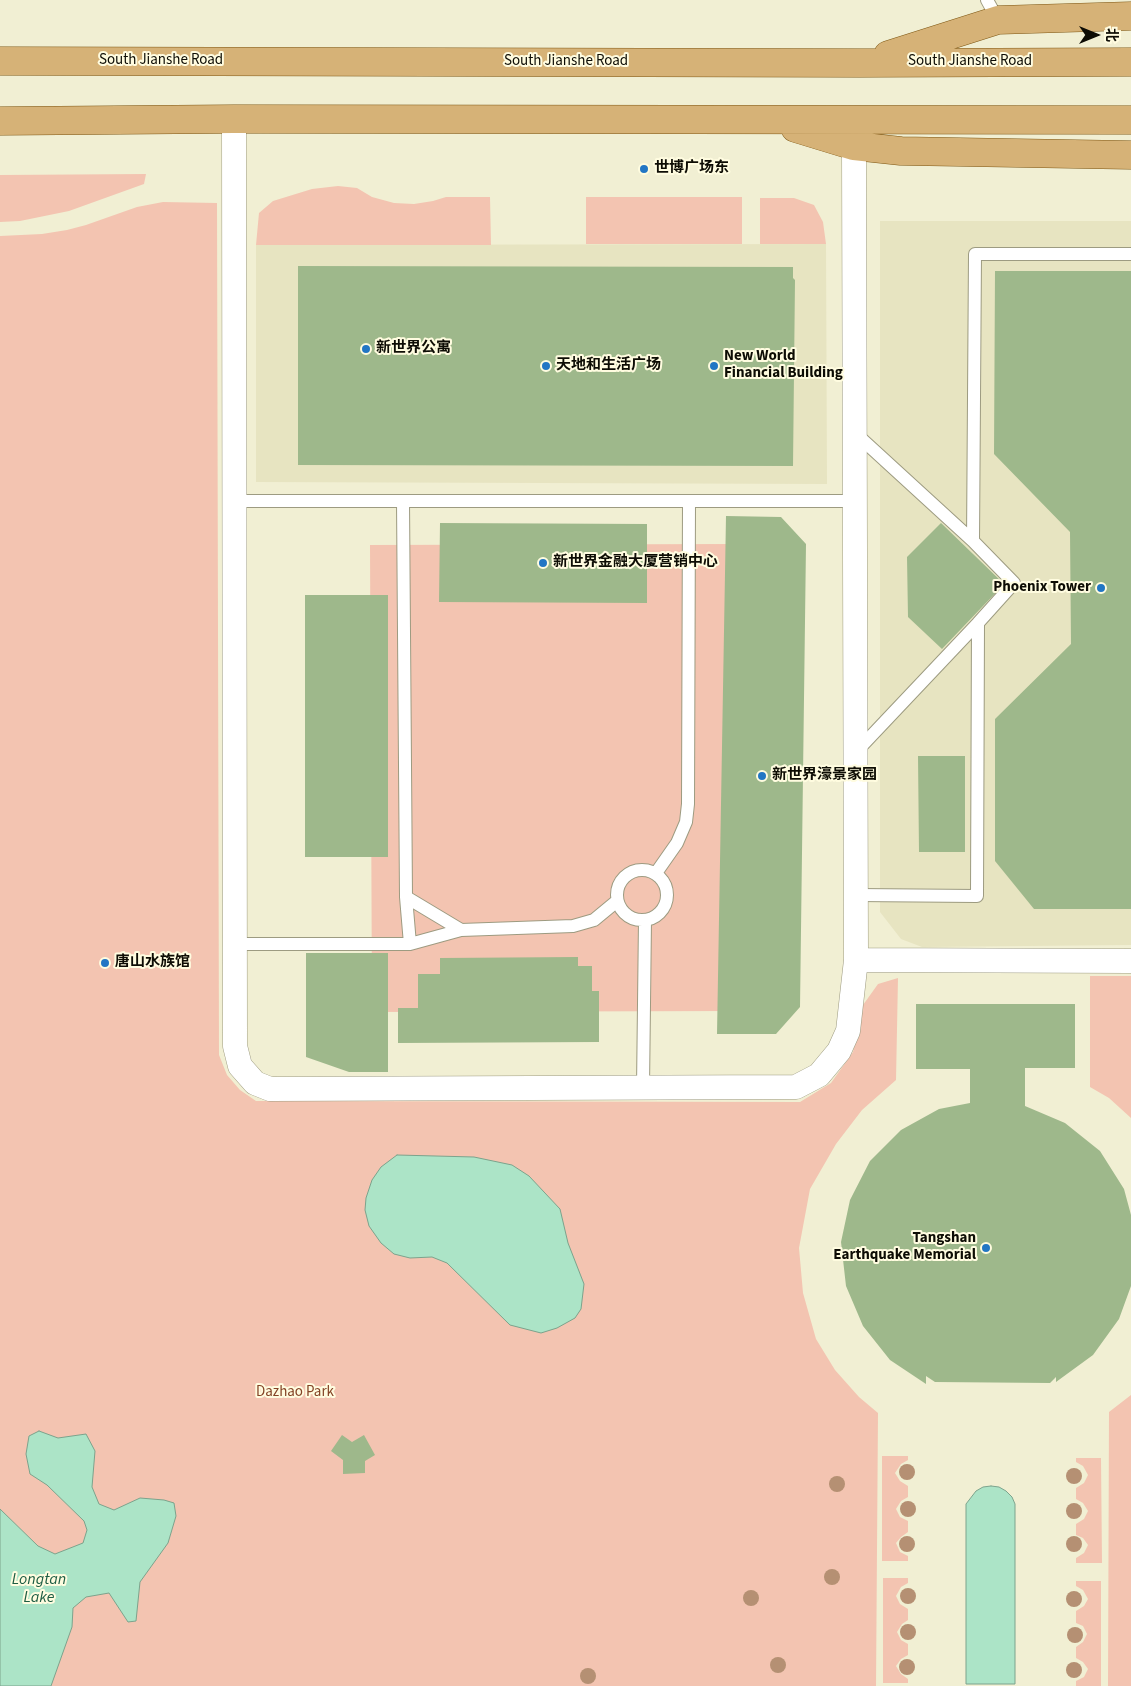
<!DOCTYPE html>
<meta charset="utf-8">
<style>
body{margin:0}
#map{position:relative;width:1131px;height:1686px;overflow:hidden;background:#f1efd3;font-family:"Source Sans 3","Noto Sans SC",sans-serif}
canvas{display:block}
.north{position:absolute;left:1071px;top:10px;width:50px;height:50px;-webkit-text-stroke:4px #fffce0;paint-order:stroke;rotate:90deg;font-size:14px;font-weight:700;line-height:20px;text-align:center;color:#0d0c04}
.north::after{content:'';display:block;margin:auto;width:18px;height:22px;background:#0d0c04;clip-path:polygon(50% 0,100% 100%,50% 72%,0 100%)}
</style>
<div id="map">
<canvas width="1131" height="1686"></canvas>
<div class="north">北</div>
</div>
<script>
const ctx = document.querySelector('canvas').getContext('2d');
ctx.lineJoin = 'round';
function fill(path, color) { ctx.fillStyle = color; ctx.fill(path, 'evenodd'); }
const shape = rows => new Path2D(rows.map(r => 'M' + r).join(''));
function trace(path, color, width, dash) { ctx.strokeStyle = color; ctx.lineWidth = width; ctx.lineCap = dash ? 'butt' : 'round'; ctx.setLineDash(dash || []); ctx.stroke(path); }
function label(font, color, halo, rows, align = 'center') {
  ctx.font = font + ' "Source Sans 3","Noto Sans SC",sans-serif'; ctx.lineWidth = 4; ctx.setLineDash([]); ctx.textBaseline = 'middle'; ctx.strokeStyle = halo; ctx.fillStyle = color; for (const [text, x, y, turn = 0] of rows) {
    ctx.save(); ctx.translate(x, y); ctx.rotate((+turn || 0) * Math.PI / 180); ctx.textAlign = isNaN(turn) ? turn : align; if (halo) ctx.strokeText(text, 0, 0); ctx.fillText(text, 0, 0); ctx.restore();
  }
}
const built = shape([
 [880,221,1131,221,1131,945,922,947,901,939,880,912],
 [826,244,827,484,256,482,256,245]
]);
const green = shape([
 [146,174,144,184,69,211,20,221,0,222,0,175],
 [338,186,357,188,372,197,394,203,414,204,433,201,446,197,490,197,491,245,256,245,259,213,273,201,312,189],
 [586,197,742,197,742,244,586,244],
 [760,198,794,198,814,205,823,222,826,244,760,244],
 [163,202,217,203,219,1055,227,1075,240,1090,256,1101,800,1102,831,1083,853,1052,863,1005,878,984,898,978,896,1080,862,1110,836,1144,810,1189,799,1248,803,1293,816,1339,835,1370,859,1397,878,1413,876,1686,0,1686,0,236,42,234,67,230,86,225,137,207],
 [735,544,736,1011,372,1012,370,545],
 [1090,976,1131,976,1131,1118,1109,1098,1090,1087],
 [1131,1395,1131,1686,1108,1686,1109,1412],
 [882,1456,908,1456,908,1460,901,1464,895,1473,900,1481,908,1486,908,1497,901,1501,896,1509,900,1517,908,1521,908,1532,901,1537,896,1543,900,1552,908,1556,908,1561,882,1561],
 [1076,1458,1101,1458,1102,1563,1076,1563,1076,1558,1084,1553,1088,1545,1083,1538,1076,1535,1076,1524,1084,1519,1088,1511,1083,1503,1076,1499,1076,1488,1084,1483,1088,1475,1083,1466,1076,1462],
 [883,1578,908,1578,908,1583,901,1587,896,1596,900,1604,908,1609,908,1620,902,1624,897,1632,901,1640,908,1644,908,1655,901,1659,896,1666,901,1674,908,1679,908,1683,883,1683],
 [1076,1581,1101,1581,1101,1686,1076,1686,1076,1681,1084,1677,1088,1669,1083,1662,1076,1658,1076,1647,1083,1642,1087,1634,1083,1626,1076,1623,1076,1611,1084,1606,1088,1599,1083,1590,1076,1586]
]);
const water = shape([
 [397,1155,474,1157,512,1165,529,1176,560,1209,568,1243,584,1284,581,1309,575,1318,557,1328,541,1333,510,1325,447,1263,432,1257,410,1258,394,1254,381,1243,369,1226,365,1210,366,1198,372,1180,381,1167,397,1155],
 [39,1431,58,1438,86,1434,95,1451,92,1487,99,1504,114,1510,140,1498,164,1500,174,1503,176,1516,168,1543,140,1582,136,1621,128,1622,109,1593,86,1597,73,1608,72,1627,51,1686,0,1686,0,1509,38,1546,55,1554,83,1543,87,1530,84,1521,47,1485,30,1474,26,1454,29,1436,39,1431],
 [991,1486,999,1487,1006,1491,1012,1497,1015,1504,1015,1684,966,1684,966,1504,976,1491,983,1487,991,1486]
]);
const building = shape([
 [298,266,793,267,793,278,795,280,793,466,298,465],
 [995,271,1131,271,1131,909,1034,909,995,861,995,719,1071,644,1070,532,994,454],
 [726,516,781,517,806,544,800,1007,776,1034,717,1034],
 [440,523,647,524,647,603,439,602],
 [941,523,1004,584,942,649,908,617,907,557],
 [305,595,388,595,388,857,305,857],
 [918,756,965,756,965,852,919,852],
 [306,953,388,953,388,1072,349,1072,306,1057],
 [578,957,578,966,592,966,592,991,599,991,599,1042,398,1043,398,1008,418,1008,418,974,440,974,440,958],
 [916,1004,1075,1004,1075,1068,1025,1068,1025,1106,1065,1123,1100,1151,1124,1189,1131,1215,1131,1286,1119,1319,1093,1355,1056,1382,1056,1377,1050,1383,935,1382,926,1376,926,1384,890,1360,863,1326,846,1286,841,1242,850,1200,870,1161,901,1130,939,1109,970,1103,970,1069,916,1069],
 [342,1435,352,1442,364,1435,375,1455,365,1461,365,1473,343,1474,343,1460,331,1451]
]);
const lane = shape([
 [987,0,998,20],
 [855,433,973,541],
 [235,501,855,501],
 [403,501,406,897,410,944,461,930,573,926,594,920,617,901],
 [856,752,978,623],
 '617 895a25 25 0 1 1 50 0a25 25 0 1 1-50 0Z',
 [656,873,677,843,686,822,688,804,689,501],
 [856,895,977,896,978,623,1014,583,973,541,975,254,1131,254],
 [406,897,461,930],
 [236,944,410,944],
 [643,1087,645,920]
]);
const street = shape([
 [234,119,235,1046,240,1066,255,1083,270,1089,796,1087,819,1075,839,1051,848,1031,856,960,1131,961],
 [854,146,856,960]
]);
const primary = shape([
 [888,55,998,20,1131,16],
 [0,61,860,63,1131,62],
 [0,121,234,119,1131,120],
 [795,128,854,146,901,151,1131,155]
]);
const trees = [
 [907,1472],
 [1074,1476],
 [837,1484],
 [908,1509],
 [1074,1511],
 [907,1544],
 [1074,1544],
 [832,1577],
 [908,1596],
 [751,1598],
 [1074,1599],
 [908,1632],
 [1075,1635],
 [778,1665],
 [907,1667],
 [1074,1670],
 [588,1676]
];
const markers = [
 [644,169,5,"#2276c4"],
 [366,349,5,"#2276c4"],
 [546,366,5,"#2276c4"],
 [714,366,5,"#2276c4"],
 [543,563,5,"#2276c4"],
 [1101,588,5,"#2276c4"],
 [762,776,5,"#2276c4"],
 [105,963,5,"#2276c4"],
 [986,1248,5,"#2276c4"]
];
const streetNames = [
 ["South Jianshe Road",161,61],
 ["South Jianshe Road",566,62],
 ["South Jianshe Road",970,62]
];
const poiNames = [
 ["世博广场东",654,169],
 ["新世界公寓",376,349],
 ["New World",724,357],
 ["Financial Building",724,374],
 ["天地和生活广场",556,366],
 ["新世界金融大厦营销中心",553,563],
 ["Phoenix Tower",1091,588,"right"],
 ["新世界濠景家园",772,776],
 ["唐山水族馆",115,963],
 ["Tangshan",976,1239,"right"],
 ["Earthquake Memorial",976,1256,"right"]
];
const parkNames = [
 ["Dazhao Park",295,1393]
];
const waterNames = [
 ["Longtan",39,1580],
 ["Lake",39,1598]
];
fill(built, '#e7e4c1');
fill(green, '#f3c4b1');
fill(water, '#ace4c7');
trace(water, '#7ca38c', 1);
fill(building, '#9eb88b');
trace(lane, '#9d9b81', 14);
trace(street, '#9d9b81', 25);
trace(primary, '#7e5714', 29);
trace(lane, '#fff', 12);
trace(street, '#fff', 24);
trace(primary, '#d6b277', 28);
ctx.fillStyle = '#b59073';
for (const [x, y] of trees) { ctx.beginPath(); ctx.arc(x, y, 8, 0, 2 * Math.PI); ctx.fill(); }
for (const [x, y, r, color] of markers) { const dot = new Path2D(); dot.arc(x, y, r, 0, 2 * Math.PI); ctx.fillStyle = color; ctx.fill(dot); trace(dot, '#fffce0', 2); }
label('15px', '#0d0c04', '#fffce0', streetNames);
label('bold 15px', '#0d0c04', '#fffce0', poiNames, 'left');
label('15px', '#844325', '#fffce0', parkNames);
label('italic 16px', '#1d5d43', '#fffce0', waterNames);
</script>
